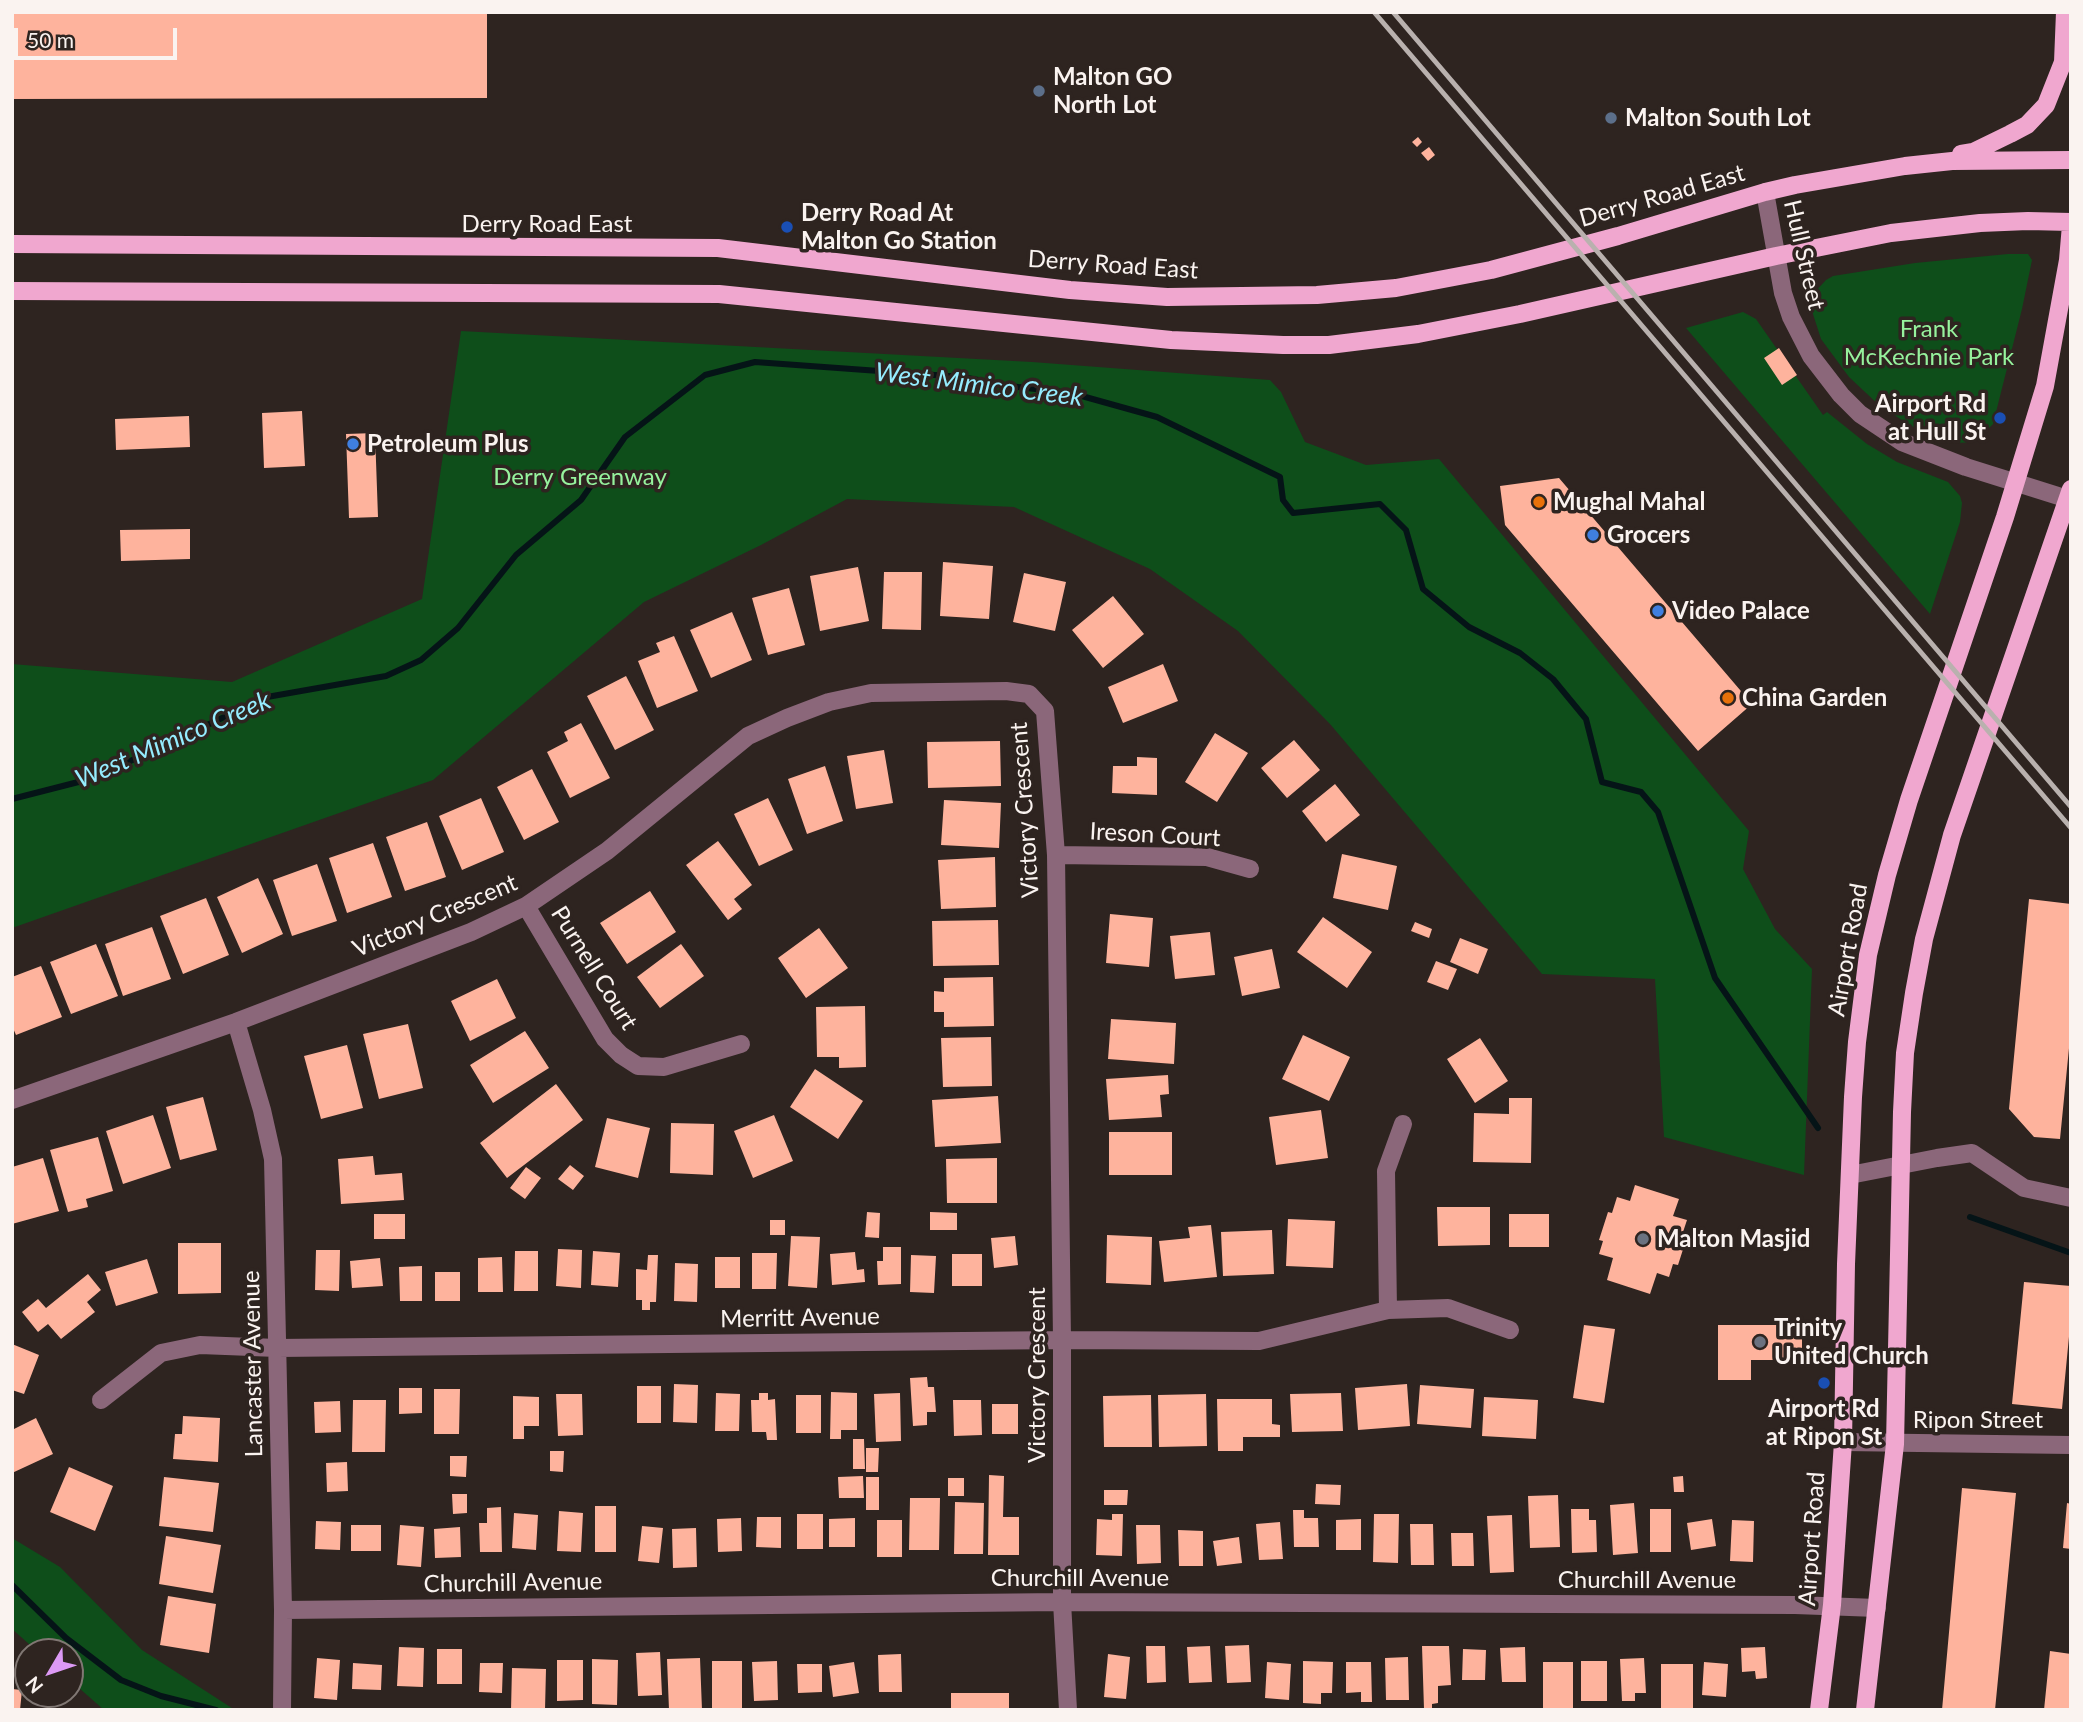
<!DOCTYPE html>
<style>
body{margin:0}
#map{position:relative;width:2083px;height:1722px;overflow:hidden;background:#2e2420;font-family:Lato,sans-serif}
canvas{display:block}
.frame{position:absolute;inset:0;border:14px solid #faf3f0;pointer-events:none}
.north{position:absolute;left:14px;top:1638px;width:70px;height:70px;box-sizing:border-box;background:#2e2420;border:2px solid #807773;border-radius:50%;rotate:231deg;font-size:19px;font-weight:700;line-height:28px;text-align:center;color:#faf3f0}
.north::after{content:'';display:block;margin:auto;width:24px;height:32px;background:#dc99f4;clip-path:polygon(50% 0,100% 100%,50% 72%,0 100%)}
.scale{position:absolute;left:14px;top:28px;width:163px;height:32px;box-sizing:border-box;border:4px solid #faf3f0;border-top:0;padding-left:9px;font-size:21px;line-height:24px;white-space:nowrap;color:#faf3f0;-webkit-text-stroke:5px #2e2420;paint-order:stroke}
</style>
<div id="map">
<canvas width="2083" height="1722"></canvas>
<div class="frame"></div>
<div class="north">N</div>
<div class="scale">50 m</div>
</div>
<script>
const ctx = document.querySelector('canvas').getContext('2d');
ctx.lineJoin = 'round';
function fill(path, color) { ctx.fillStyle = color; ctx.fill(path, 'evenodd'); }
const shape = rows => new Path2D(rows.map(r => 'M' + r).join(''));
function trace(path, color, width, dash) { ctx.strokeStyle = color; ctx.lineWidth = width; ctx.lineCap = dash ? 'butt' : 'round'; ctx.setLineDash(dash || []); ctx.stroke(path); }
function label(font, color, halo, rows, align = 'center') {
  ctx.font = font + ' Lato,sans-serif'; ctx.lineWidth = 7; ctx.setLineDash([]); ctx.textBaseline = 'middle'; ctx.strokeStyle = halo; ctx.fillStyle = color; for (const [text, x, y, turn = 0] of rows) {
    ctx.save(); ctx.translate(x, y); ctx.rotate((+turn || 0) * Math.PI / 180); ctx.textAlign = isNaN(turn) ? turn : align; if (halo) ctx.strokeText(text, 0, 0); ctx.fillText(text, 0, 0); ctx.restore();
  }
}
const green = shape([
 [2008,254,2028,254,2032,260,2022,309,1993,424,1983,434,1977,437,1974,442,1955,443,1920,431,1881,407,1849,377,1821,339,1812,311,1812,295,1826,280,1833,276,1915,263],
 [1743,312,1756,319,1823,415,1827,412,1867,444,1897,462,1948,482,1960,496,1962,503,1960,522,1930,614,1686,328],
 [461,331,1032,362,1270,380,1281,392,1305,442,1366,465,1439,459,1749,831,1743,869,1775,929,1812,969,1804,1175,1664,1137,1655,979,1542,974,1330,724,1238,631,1150,569,1014,507,847,499,761,545,644,602,433,780,12,928,12,664,232,682,422,599],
 [12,1538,60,1567,142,1650,235,1710,104,1710,70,1680,70,1652,38,1652,12,1629]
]);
const stream = shape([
 [12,799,94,778,267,697,386,676,421,660,458,628,516,555,581,500,625,437,705,375,755,362,962,377,1009,386,1071,393,1157,417,1280,477,1283,500,1293,513,1380,504,1406,530,1423,589,1469,627,1520,653,1553,679,1586,719,1602,782,1641,792,1658,812,1715,978,1818,1128],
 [1970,1217,2071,1253],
 [12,1585,66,1638,121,1680,161,1696,216,1710]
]);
const building = shape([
 [12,12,487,12,487,98,12,99],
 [1418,137,1422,142,1417,147,1412,142],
 [1429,147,1435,155,1428,161,1421,153],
 [1779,348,1797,375,1782,385,1764,358],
 [302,411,305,466,264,468,262,413],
 [189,416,190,447,116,450,115,419],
 [375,433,378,517,349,518,346,434],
 [1559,478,1752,704,1698,751,1505,525,1500,486],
 [190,529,190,559,121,561,120,530],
 [943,562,993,566,989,619,940,616],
 [858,567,869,621,820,631,810,576],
 [884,572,922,572,921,630,882,629],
 [1024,573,1066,582,1055,631,1013,622],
 [789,588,805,645,768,655,752,598],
 [1113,596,1144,634,1103,668,1072,630],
 [732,612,752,660,711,678,690,630],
 [674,636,698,691,657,708,638,661,660,652,656,643],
 [1163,664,1178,701,1123,723,1108,687],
 [626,676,654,730,615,750,587,696],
 [581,723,610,778,570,798,547,752,568,741,564,732],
 [1215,733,1248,753,1217,802,1185,782],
 [1294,740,1320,770,1287,798,1261,768],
 [1000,741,1001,786,928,788,927,742],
 [884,750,893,803,856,809,847,756],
 [1137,757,1157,758,1157,795,1112,793,1113,766,1137,766],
 [825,766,843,821,807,834,788,779],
 [532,769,559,822,524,840,497,787],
 [1335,784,1360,815,1326,842,1302,811],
 [481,798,504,852,462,870,439,816],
 [768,798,793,850,759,866,734,814],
 [944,800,1001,803,999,848,941,845],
 [427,822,446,877,405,891,386,837],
 [718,841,752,885,734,899,742,909,728,920,686,865],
 [373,843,392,897,347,913,329,858],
 [1342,854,1397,866,1388,910,1333,898],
 [995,857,996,907,941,909,938,860],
 [317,864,337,921,292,936,273,880],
 [258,878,283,934,242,953,217,897],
 [650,891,676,932,627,964,600,923],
 [206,898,229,955,183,974,160,916],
 [2029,899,2071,904,2071,1028,2060,1139,2034,1137,2009,1109],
 [1110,914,1153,918,1149,967,1106,963],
 [1323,917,1372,952,1347,988,1297,952],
 [998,920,999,965,933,966,932,921],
 [1415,922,1432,929,1429,938,1411,931],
 [152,927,171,979,123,996,105,944],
 [819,928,848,968,806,998,778,958],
 [1210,932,1215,975,1175,979,1170,936],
 [1460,938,1488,949,1478,974,1450,962],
 [96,944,118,996,71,1014,50,962],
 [681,944,704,976,660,1008,637,977],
 [1272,949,1280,988,1242,996,1234,957],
 [1436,961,1457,969,1448,990,1427,982],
 [41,966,62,1017,16,1035,12,1026,12,977],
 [993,977,994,1026,944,1027,944,1012,934,1012,934,991,944,992,944,978],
 [497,979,516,1018,470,1041,451,1001],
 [865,1006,866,1067,839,1068,839,1057,817,1057,816,1007],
 [1111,1019,1176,1023,1174,1064,1108,1059],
 [408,1024,423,1088,379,1099,363,1034],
 [525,1031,549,1068,493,1103,470,1065],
 [1303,1035,1350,1057,1329,1101,1282,1079],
 [991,1037,992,1086,943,1087,941,1038],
 [1480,1038,1508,1081,1475,1103,1447,1059],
 [347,1045,363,1108,321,1119,304,1056],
 [815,1069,863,1101,838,1139,790,1107],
 [1168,1075,1169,1094,1160,1095,1162,1117,1109,1120,1106,1079],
 [556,1084,583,1120,507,1178,480,1143],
 [998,1096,1001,1143,935,1147,932,1100],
 [203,1097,217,1150,180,1160,166,1107],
 [1509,1098,1532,1098,1531,1163,1473,1162,1474,1113,1509,1114],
 [1321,1110,1328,1158,1276,1165,1269,1117],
 [153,1115,171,1168,123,1184,106,1131],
 [774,1115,793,1161,753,1178,734,1131],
 [607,1118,650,1128,638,1178,595,1167],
 [671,1123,714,1124,713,1175,670,1173],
 [1109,1132,1172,1132,1172,1175,1109,1175],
 [98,1137,113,1191,86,1199,88,1207,68,1212,50,1150],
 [373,1156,375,1175,402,1173,404,1200,341,1204,338,1159],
 [43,1158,59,1211,12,1224,12,1167],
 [997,1158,997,1203,947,1203,946,1159],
 [570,1165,584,1176,573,1190,558,1179],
 [526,1167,541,1178,525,1199,510,1188],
 [1635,1185,1679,1199,1673,1216,1687,1220,1682,1235,1687,1237,1678,1265,1673,1264,1669,1277,1657,1273,1650,1294,1607,1280,1613,1258,1599,1254,1603,1241,1599,1240,1608,1212,1612,1213,1617,1197,1630,1201],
 [1437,1207,1490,1207,1490,1245,1438,1246],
 [867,1212,880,1213,879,1238,865,1237],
 [930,1212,957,1213,957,1230,930,1230],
 [374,1214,405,1214,405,1239,374,1239],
 [1509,1214,1549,1214,1549,1247,1509,1247],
 [1288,1219,1335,1221,1333,1268,1286,1266],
 [770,1220,785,1220,785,1235,770,1235],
 [1211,1225,1217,1277,1164,1282,1159,1241,1190,1238,1188,1227],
 [1272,1230,1274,1274,1223,1276,1221,1232],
 [1107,1235,1152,1237,1151,1285,1106,1283],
 [791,1236,820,1237,817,1288,788,1286],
 [1015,1236,1018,1265,994,1268,991,1238],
 [178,1243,221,1243,221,1293,178,1294],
 [883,1247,901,1247,901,1284,878,1285,877,1261,883,1261],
 [558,1249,582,1250,581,1288,556,1286],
 [316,1250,340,1250,339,1291,315,1290],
 [515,1251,538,1251,538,1291,514,1291],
 [593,1251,620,1253,618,1287,591,1285],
 [855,1252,857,1270,864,1269,865,1282,832,1285,830,1254],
 [752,1253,777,1253,776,1289,752,1289],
 [952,1254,982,1254,982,1286,952,1286],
 [648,1255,658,1255,656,1302,650,1302,650,1310,642,1310,642,1300,636,1300,636,1269,647,1270],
 [911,1255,936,1256,934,1293,910,1292],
 [502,1257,503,1292,478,1292,478,1258],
 [715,1257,740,1257,740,1288,715,1288],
 [380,1258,383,1286,352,1288,350,1261],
 [147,1259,158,1293,116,1306,105,1272],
 [675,1263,698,1264,697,1302,674,1301],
 [422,1266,422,1301,400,1301,399,1267],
 [435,1272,460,1272,460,1301,435,1301],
 [88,1274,101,1290,87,1302,95,1312,61,1339,48,1324,38,1332,22,1312,38,1299,46,1308],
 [2024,1282,2071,1286,2071,1316,2062,1409,2012,1404],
 [1584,1325,1615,1329,1604,1403,1573,1398],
 [1718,1325,1802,1325,1802,1360,1751,1360,1751,1380,1718,1380],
 [12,1344,39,1355,24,1394,12,1390],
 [927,1377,928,1387,934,1387,936,1412,927,1412,927,1425,913,1426,910,1378],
 [674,1384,698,1385,697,1423,673,1422],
 [1407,1384,1410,1426,1358,1430,1355,1388],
 [1420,1385,1474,1389,1471,1428,1417,1424],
 [637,1386,661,1386,661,1423,637,1423],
 [399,1388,422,1388,422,1413,399,1414],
 [434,1389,460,1389,459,1434,434,1434],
 [831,1392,857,1393,857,1430,841,1430,841,1439,830,1439],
 [716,1393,740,1394,739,1431,715,1431],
 [759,1393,768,1393,768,1400,775,1399,777,1440,767,1440,766,1432,752,1432,751,1400,759,1400],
 [900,1393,901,1441,876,1442,874,1394],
 [1341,1393,1343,1431,1292,1432,1290,1394],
 [556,1394,582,1394,583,1435,558,1436],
 [1206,1394,1207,1446,1159,1447,1158,1395],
 [796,1395,821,1395,821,1433,796,1433],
 [1151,1395,1152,1447,1104,1447,1103,1396],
 [513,1396,539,1397,539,1426,524,1426,524,1439,513,1439],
 [1484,1397,1538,1400,1536,1439,1482,1436],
 [1217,1399,1272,1399,1272,1424,1280,1425,1280,1437,1243,1437,1243,1451,1218,1451],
 [353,1400,386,1400,385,1452,352,1452],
 [953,1400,981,1400,982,1435,954,1436],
 [340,1401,341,1432,315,1433,314,1402],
 [992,1404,1018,1404,1018,1434,992,1434],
 [183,1416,220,1418,218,1462,173,1459,175,1434,182,1434],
 [36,1418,53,1454,12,1473,12,1430],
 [853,1439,864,1439,865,1469,853,1469],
 [866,1448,879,1448,878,1472,866,1472],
 [550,1451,564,1451,563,1472,550,1471],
 [450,1456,467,1456,466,1477,450,1476],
 [347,1462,348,1491,327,1492,326,1463],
 [69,1467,113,1486,95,1531,50,1512],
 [989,1475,1004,1476,1003,1517,1019,1517,1019,1555,988,1555],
 [863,1476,864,1498,839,1498,838,1477],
 [1683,1476,1684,1492,1674,1492,1673,1477],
 [164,1477,219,1483,213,1532,159,1526],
 [866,1477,879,1477,879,1510,866,1510],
 [948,1478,964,1478,964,1496,948,1496],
 [1316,1484,1341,1485,1340,1505,1315,1504],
 [1962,1488,2016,1493,1995,1710,1942,1710],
 [1104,1490,1128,1490,1127,1505,1104,1505],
 [452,1494,467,1494,467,1513,453,1514],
 [1558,1495,1560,1547,1530,1548,1528,1496],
 [910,1498,940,1498,939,1550,909,1550],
 [955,1502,984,1503,983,1554,954,1554],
 [1634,1503,1638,1553,1613,1555,1610,1505],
 [2067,1503,2071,1504,2071,1549,2063,1548],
 [595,1506,616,1506,616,1552,595,1552],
 [501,1507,502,1552,480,1552,479,1523,487,1523,487,1508],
 [1571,1509,1589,1509,1589,1520,1596,1520,1597,1552,1572,1553],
 [1650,1509,1671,1509,1671,1552,1650,1552],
 [1293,1510,1304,1510,1304,1518,1318,1518,1319,1547,1294,1547],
 [559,1511,583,1513,581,1552,557,1551],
 [514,1513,538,1515,536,1550,512,1548],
 [797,1514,823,1514,823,1549,797,1549],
 [1112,1514,1123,1514,1122,1556,1096,1555,1097,1519,1112,1520],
 [1374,1514,1399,1514,1398,1563,1373,1562],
 [1512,1515,1514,1572,1490,1573,1487,1516],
 [757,1517,781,1517,781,1548,756,1547],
 [741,1518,742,1551,718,1552,717,1519],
 [855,1518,855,1547,829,1547,829,1519],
 [1361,1519,1361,1550,1336,1550,1336,1520],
 [1712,1519,1716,1546,1691,1550,1687,1523],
 [877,1520,902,1520,902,1557,877,1557],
 [1732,1520,1754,1521,1753,1562,1730,1561],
 [316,1521,341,1522,340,1550,315,1549],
 [1280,1522,1283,1559,1259,1560,1256,1524],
 [1410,1524,1433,1524,1434,1565,1411,1565],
 [351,1525,381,1525,381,1551,351,1551],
 [400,1525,424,1527,421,1567,397,1565],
 [1136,1525,1160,1525,1161,1563,1137,1564],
 [642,1526,663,1528,659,1563,638,1561],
 [460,1527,461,1557,435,1558,434,1529],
 [696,1528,697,1567,673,1568,672,1529],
 [1178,1530,1203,1531,1203,1566,1179,1566],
 [1451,1533,1473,1533,1474,1566,1452,1566],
 [166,1536,221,1545,213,1593,159,1584],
 [1239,1537,1242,1563,1217,1566,1213,1541],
 [168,1596,216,1604,209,1653,160,1645],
 [1249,1645,1251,1682,1227,1683,1225,1646],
 [1146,1646,1165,1646,1166,1682,1147,1683],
 [1210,1646,1212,1682,1189,1683,1187,1647],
 [1422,1646,1449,1646,1451,1685,1438,1686,1438,1703,1432,1704,1432,1709,1424,1709],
 [399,1647,424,1648,423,1687,397,1686],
 [1525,1647,1526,1682,1502,1682,1500,1648],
 [1765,1647,1767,1678,1756,1679,1755,1671,1742,1672,1741,1648],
 [437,1649,462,1649,462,1684,437,1684],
 [1463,1649,1486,1650,1485,1680,1462,1680],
 [2050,1651,2071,1654,2071,1710,2044,1710],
 [660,1652,662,1695,638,1696,636,1653],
 [901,1654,902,1692,879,1692,878,1655],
 [1108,1654,1130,1657,1126,1699,1104,1697],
 [1408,1657,1409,1700,1386,1700,1385,1658],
 [317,1658,340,1660,337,1700,314,1698],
 [700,1658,702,1710,669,1710,667,1659],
 [1644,1658,1646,1693,1635,1693,1635,1701,1622,1701,1620,1659],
 [592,1659,618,1660,617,1705,592,1704],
 [557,1660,583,1660,583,1700,557,1701],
 [712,1661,742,1661,742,1710,712,1710],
 [777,1661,778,1700,754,1701,752,1662],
 [1303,1661,1333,1662,1332,1693,1321,1693,1321,1704,1303,1703],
 [1581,1661,1607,1661,1607,1701,1581,1701],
 [854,1662,859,1693,833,1697,829,1666],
 [1267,1662,1291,1664,1289,1700,1265,1698],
 [1346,1662,1371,1662,1372,1702,1361,1702,1361,1692,1346,1693],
 [1543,1662,1573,1662,1573,1710,1543,1710],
 [1704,1662,1728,1664,1726,1697,1702,1695],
 [353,1663,382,1665,381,1690,352,1689],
 [480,1663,503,1663,502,1693,479,1692],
 [797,1664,822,1664,822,1692,798,1693],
 [1661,1664,1693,1664,1693,1710,1661,1710],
 [512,1668,546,1669,545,1710,511,1710],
 [12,1689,22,1690,20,1710,12,1710],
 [951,1693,1009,1693,1009,1710,951,1710]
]);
const minor = shape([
 [1765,192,1783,293,1791,317,1811,356,1841,395,1860,414,1902,442,1966,467,2071,500],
 [1056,855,1207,857,1250,869],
 [526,906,605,1039,621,1055,638,1066,664,1067,741,1044],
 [236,1022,262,1110,273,1159,283,1610,282,1710],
 [12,1100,236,1022,471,932,526,906,607,851,748,736,787,718,829,702,871,693,1006,691,1029,694,1045,711,1056,855,1062,1340,1062,1602,1068,1710],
 [1850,1175,1937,1158,1972,1153,2024,1188,2071,1198],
 [1388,1310,1386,1171,1403,1124],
 [101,1400,161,1353,200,1345,277,1348,1062,1340,1259,1341,1388,1310,1448,1308,1510,1330],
 [1843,1442,2071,1445],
 [283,1610,1062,1602,1795,1605,1877,1608]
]);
const major = shape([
 [1961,154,1973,152,2010,134,2027,125,2046,105,2063,62,2065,12],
 [12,244,718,248,1070,290,1167,297,1317,295,1396,288,1491,270,1618,236,1765,192,1795,185,1905,166,1952,161,2071,160],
 [12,291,719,294,1171,340,1283,345,1329,345,1418,334,1520,314,1776,256,1891,233,1980,223,2028,221,2071,222],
 [1819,1710,1832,1605,1843,1442,1846,1264,1853,1097,1857,1042,1868,955,1887,875,1909,800,2005,517,2045,386,2068,260,2071,225],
 [1865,1710,1895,1444,1902,1112,1905,1053,1914,993,1924,939,1952,835,2071,489]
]);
const rail = shape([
 [1374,12,2071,828],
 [1393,12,2071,807]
]);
const markers = [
 [1039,91,7,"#5c6f8a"],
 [1611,118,7,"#5c6f8a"],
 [787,227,7,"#1a4fb4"],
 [2000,418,7,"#1a4fb4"],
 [353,444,7,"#3f7fe0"],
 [1539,502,7,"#e8710a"],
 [1593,535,7,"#3f7fe0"],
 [1658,611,7,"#3f7fe0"],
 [1728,698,7,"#e8710a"],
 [1643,1239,7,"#6b7280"],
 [1760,1342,7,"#6b7280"],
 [1824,1383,7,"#1a4fb4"]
];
const poiNames = [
 ["Malton GO",1053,77],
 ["North Lot",1053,105],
 ["Malton South Lot",1625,118],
 ["Derry Road At",801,213],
 ["Malton Go Station",801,241],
 ["Airport Rd",1986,404,"right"],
 ["at Hull St",1986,432,"right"],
 ["Petroleum Plus",367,444],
 ["Mughal Mahal",1553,502],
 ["Grocers",1607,535],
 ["Video Palace",1672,611],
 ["China Garden",1742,698],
 ["Malton Masjid",1657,1239],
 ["Trinity",1774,1328],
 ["United Church",1774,1356],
 ["Airport Rd",1824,1409,"center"],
 ["at Ripon St",1824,1437,"center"]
];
const streetNames = [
 ["Derry Road East",1662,196,-16],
 ["Derry Road East",547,224],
 ["Hull Street",1804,255,77],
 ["Derry Road East",1113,265,4],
 ["Victory Crescent",1025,810,-94],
 ["Ireson Court",1155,835,3],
 ["Victory Crescent",435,916,-23],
 ["Airport Road",1848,950,-80],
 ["Purnell Court",594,968,58],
 ["Merritt Avenue",800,1318,-1],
 ["Lancaster Avenue",253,1364,-91],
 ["Victory Crescent",1037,1375,-90],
 ["Ripon Street",1978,1420],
 ["Airport Road",1812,1539,-86],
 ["Churchill Avenue",1080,1578],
 ["Churchill Avenue",1647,1580],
 ["Churchill Avenue",513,1583,-1]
];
const parkNames = [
 ["Frank",1929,329],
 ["McKechnie Park",1929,357],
 ["Derry Greenway",580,477]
];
const waterNames = [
 ["West Mimico Creek",979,385,7],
 ["West Mimico Creek",173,740,-23]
];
fill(green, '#0e4e1a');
trace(stream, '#051417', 6);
fill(building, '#feb39d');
trace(minor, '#8b677a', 18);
trace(major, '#f0a7cf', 18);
trace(rail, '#b9b1ae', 5);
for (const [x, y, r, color] of markers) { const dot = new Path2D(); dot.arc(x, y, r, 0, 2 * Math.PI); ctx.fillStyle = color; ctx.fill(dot); trace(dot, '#2e2420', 2.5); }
label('bold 24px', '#faf3f0', '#2e2420', poiNames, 'left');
label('24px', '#faf3f0', '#2e2420', streetNames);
label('24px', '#96f29d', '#2e2420', parkNames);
label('italic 26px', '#95ecfe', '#2e2420', waterNames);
</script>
